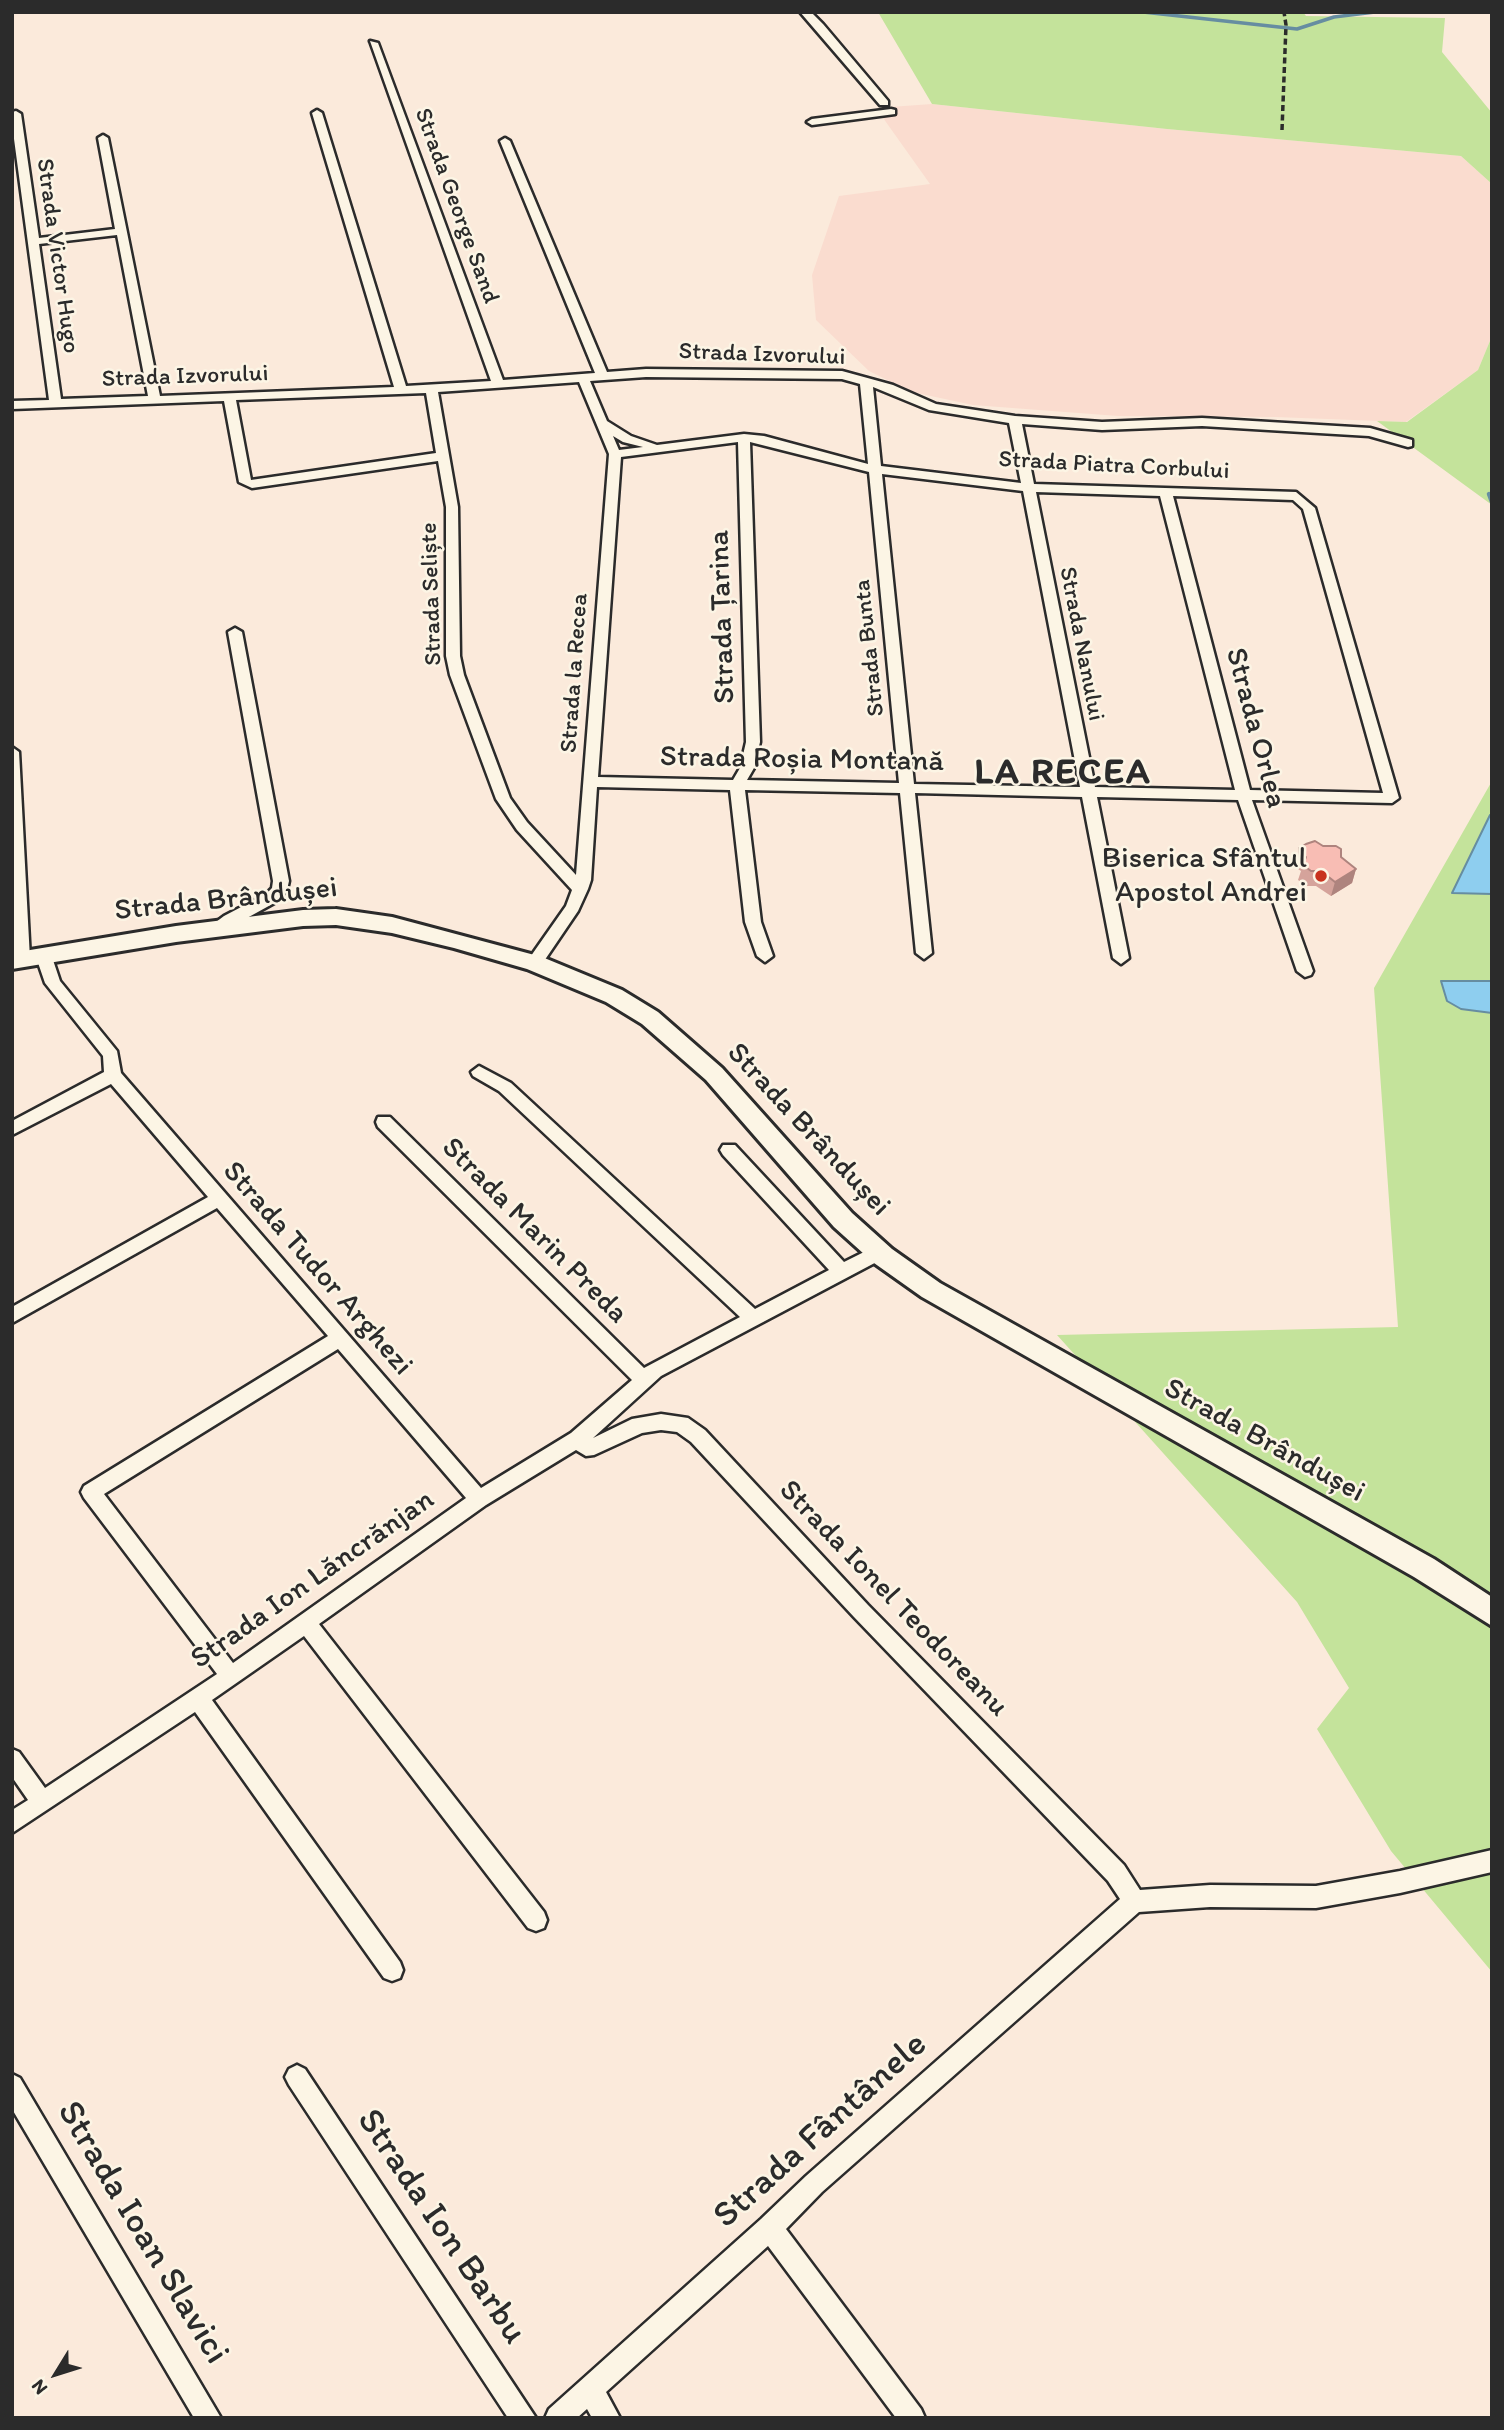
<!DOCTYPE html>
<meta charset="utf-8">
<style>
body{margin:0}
#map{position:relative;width:1504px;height:2430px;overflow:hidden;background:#fbeadb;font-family:Itim,sans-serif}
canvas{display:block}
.frame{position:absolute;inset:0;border:14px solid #2b2b2b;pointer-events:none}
.north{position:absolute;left:21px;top:2339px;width:70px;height:70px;-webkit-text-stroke:5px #fcf5e5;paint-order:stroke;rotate:232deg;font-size:19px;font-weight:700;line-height:28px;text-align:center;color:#2b2b2b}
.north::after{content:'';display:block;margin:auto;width:24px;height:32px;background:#2b2b2b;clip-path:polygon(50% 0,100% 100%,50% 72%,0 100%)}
</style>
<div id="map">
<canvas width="1504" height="2430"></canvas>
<div class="frame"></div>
<div class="north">N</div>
</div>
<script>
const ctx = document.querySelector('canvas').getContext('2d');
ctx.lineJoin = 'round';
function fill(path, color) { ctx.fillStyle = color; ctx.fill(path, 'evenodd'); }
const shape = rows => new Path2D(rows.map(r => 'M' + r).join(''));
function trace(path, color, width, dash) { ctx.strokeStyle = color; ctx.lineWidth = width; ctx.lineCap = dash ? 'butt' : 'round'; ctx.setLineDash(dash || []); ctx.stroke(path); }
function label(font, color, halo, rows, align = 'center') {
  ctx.font = font + ' Itim,sans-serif'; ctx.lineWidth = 5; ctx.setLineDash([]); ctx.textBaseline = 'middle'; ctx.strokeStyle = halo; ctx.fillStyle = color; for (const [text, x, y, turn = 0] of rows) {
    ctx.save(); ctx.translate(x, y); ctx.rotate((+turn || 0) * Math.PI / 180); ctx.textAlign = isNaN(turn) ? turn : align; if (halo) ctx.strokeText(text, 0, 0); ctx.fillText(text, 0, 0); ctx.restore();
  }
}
const built = shape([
 [932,104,1167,129,1461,156,1492,184,1492,336,1478,370,1406,422,1275,417,1118,416,973,405,912,392,869,371,816,320,812,275,839,196,930,184,876,108]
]);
const green = shape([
 [878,12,1303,12,1306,16,1445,18,1442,52,1492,113,1492,184,1461,156,1167,129,932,104],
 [1492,336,1492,505,1377,421,1407,422,1478,370],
 [1492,781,1492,1972,1391,1851,1317,1729,1349,1688,1297,1602,1057,1335,1398,1327,1374,988]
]);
const water = shape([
 [1490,815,1492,815,1492,894,1452,893,1490,815],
 [1441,981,1492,981,1492,1013,1461,1009,1447,1001,1441,981]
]);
const streamFar1 = shape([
 [1143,12,1297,29,1334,17,1375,12]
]);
const stream = shape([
 [1489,494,1492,502]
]);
const minor = shape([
 [800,12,811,12,823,24,888,101,888,105,880,105,800,12],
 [370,41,378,43,503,380,595,373,500,141,505,138,510,141,607,372,646,369,842,371,893,385,936,404,1015,416,1102,422,1202,418,1370,428,1412,440,1412,446,1408,447,1369,436,1202,426,1102,430,1022,424,1034,484,1296,492,1315,508,1399,798,1392,803,1252,800,1313,971,1311,975,1305,977,1297,971,1238,800,1097,797,1129,958,1121,964,1113,958,1082,797,915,793,932,953,924,959,916,953,900,793,745,790,761,922,773,956,765,962,757,956,745,922,730,790,597,787,591,880,588,889,578,911,540,967,528,967,526,963,566,906,572,890,517,830,496,799,450,675,446,656,446,507,438,461,252,488,239,482,224,401,12,409,12,401,49,400,12,124,12,112,16,111,21,114,39,238,115,229,98,138,103,135,108,138,160,396,394,387,312,113,317,110,322,113,406,386,491,381,370,41],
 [117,235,148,396,61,399,39,244,117,235],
 [646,377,842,379,860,384,868,464,764,436,744,434,657,445,631,436,607,421,590,381,646,377],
 [579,382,609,454,576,875,527,822,510,798,464,675,460,656,458,507,438,392,579,382],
 [873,387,929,410,1009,423,1021,483,881,466,873,387],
 [426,393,436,453,251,480,236,400,426,393],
 [613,436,623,442,643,447,619,450,613,436],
 [738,442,746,742,740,768,733,780,598,777,621,457,738,442],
 [750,442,869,472,899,783,747,780,754,768,760,742,750,442],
 [882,474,1023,491,1080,787,914,784,882,474],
 [1036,492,1160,496,1235,790,1095,787,1036,492],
 [1173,496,1293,500,1303,509,1383,793,1250,790,1173,496],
 [891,109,895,110,895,114,812,125,807,122,812,119,891,109],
 [235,628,242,632,289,881,287,890,276,902,218,934,210,929,212,925,224,916,266,894,272,888,273,881,228,632,235,628],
 [12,747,19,752,30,959,22,965,14,959,12,918,12,747],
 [43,948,51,954,60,981,117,1051,121,1073,481,1488,571,1433,632,1380,378,1127,376,1122,378,1117,390,1117,644,1368,740,1317,499,1091,473,1076,471,1072,479,1066,511,1083,755,1309,829,1270,723,1155,720,1150,723,1145,735,1145,844,1262,874,1247,886,1247,889,1252,886,1257,661,1376,593,1438,632,1419,661,1414,688,1418,705,1430,868,1605,1124,1865,1140,1890,1210,1885,1316,1886,1400,1871,1492,1850,1492,1872,1400,1893,1316,1908,1210,1907,1139,1912,822,2192,786,2229,921,2409,925,2418,896,2418,768,2246,606,2392,620,2418,592,2418,587,2409,577,2418,545,2418,549,2409,761,2219,806,2176,1120,1899,1108,1881,854,1617,691,1442,677,1432,661,1430,642,1433,594,1455,586,1456,576,1450,486,1505,319,1624,544,1912,547,1920,544,1928,536,1931,528,1928,304,1636,212,1700,400,1962,403,1970,400,1978,392,1981,384,1978,195,1712,12,1833,12,1810,28,1800,12,1777,12,1749,19,1752,45,1788,217,1674,84,1498,81,1492,84,1486,328,1336,217,1208,12,1323,12,1307,208,1197,111,1084,12,1135,12,1121,104,1072,103,1056,45,983,35,954,43,948],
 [338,1349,466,1498,233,1663,104,1494,338,1349],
 [297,2065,305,2069,536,2418,508,2418,289,2085,285,2077,289,2069,297,2065],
 [12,2074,20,2078,221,2418,194,2418,12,2109,12,2074]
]);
const secondary = shape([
 [336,909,392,917,542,957,622,990,658,1012,722,1068,852,1213,892,1249,940,1283,1434,1559,1492,1597,1492,1626,1414,1577,922,1297,874,1263,834,1227,706,1080,642,1024,606,1002,527,969,454,948,392,933,336,925,303,926,176,942,12,969,12,953,176,926,303,910,336,909]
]);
const rail = shape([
 [1282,130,1286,25,1284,12]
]);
const wall = shape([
 [1299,848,1356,869,1352,883,1331,896,1316,886,1307,886,1298,880,1301,871,1295,867]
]);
const shadedWall = shape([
 [1356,869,1352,883,1331,896,1335,882]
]);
const building = shape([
 [1315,841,1323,846,1336,846,1341,849,1341,857,1356,869,1335,882,1321,871,1311,871,1303,865,1306,857,1299,852,1299,848,1306,844,1315,841]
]);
const markers = [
 [1321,876,7,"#c8321e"]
];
const farStreetnames = [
 ["Strada George Sand",456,206,70],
 ["Strada Victor Hugo",57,256,82],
 ["Strada Izvorului",762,355,2],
 ["Strada Izvorului",185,377,-2],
 ["Strada Piatra Corbului",1114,466,3],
 ["Strada Seliște",432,594,-92],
 ["Strada Nanului",1081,644,79],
 ["Strada Bunta",870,648,-96],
 ["Strada la Recea",575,673,-86]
];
const streetNames = [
 ["Strada Țarina",723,617,-92],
 ["Strada Orlea",1255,728,75],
 ["Strada Roșia Montană",802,760,1],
 ["Strada Brândușei",226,900,-6],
 ["Strada Brândușei",808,1130,47],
 ["Strada Marin Preda",534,1231,45],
 ["Strada Tudor Arghezi",317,1269,49],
 ["Strada Brândușei",1264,1441,29],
 ["Strada Ion Lăncrănjan",313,1580,-35],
 ["Strada Ionel Teodoreanu",893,1599,46]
];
const poiNames = [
 ["Biserica Sfântul",1307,859],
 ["Apostol Andrei",1307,893]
];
const districtNames = [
 ["LA RECEA",1063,774]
];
const nearStreetnames = [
 ["Strada Fântânele",821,2131,-42],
 ["Strada Ion Barbu",441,2227,56],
 ["Strada Ioan Slavici",142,2233,59]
];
fill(built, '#fadccf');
fill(green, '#c4e39b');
fill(water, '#8eceef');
trace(water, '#668da1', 2);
trace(streamFar1, '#668da1', 3.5);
trace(stream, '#668da1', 4.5);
trace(minor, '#2b2b2b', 5);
trace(secondary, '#2b2b2b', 6);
fill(minor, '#fcf5e5');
fill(secondary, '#fcf5e5');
trace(rail, '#2b2b2b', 3.5, [6, 3.5]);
fill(wall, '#d5a39b');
fill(shadedWall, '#ae847e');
fill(building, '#f8bdb4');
trace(building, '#ae847e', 2);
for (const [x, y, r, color] of markers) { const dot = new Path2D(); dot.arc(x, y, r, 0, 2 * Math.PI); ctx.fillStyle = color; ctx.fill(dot); trace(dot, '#fcf5e5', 2.5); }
label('24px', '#2b2b2b', '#fcf5e5', farStreetnames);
label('30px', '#2b2b2b', '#fcf5e5', streetNames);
label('30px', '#2b2b2b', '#fcf5e5', poiNames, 'right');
ctx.letterSpacing = '2px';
label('bold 37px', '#2b2b2b', '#fcf5e5', districtNames);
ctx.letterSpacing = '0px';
label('37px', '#2b2b2b', '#fcf5e5', nearStreetnames);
</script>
